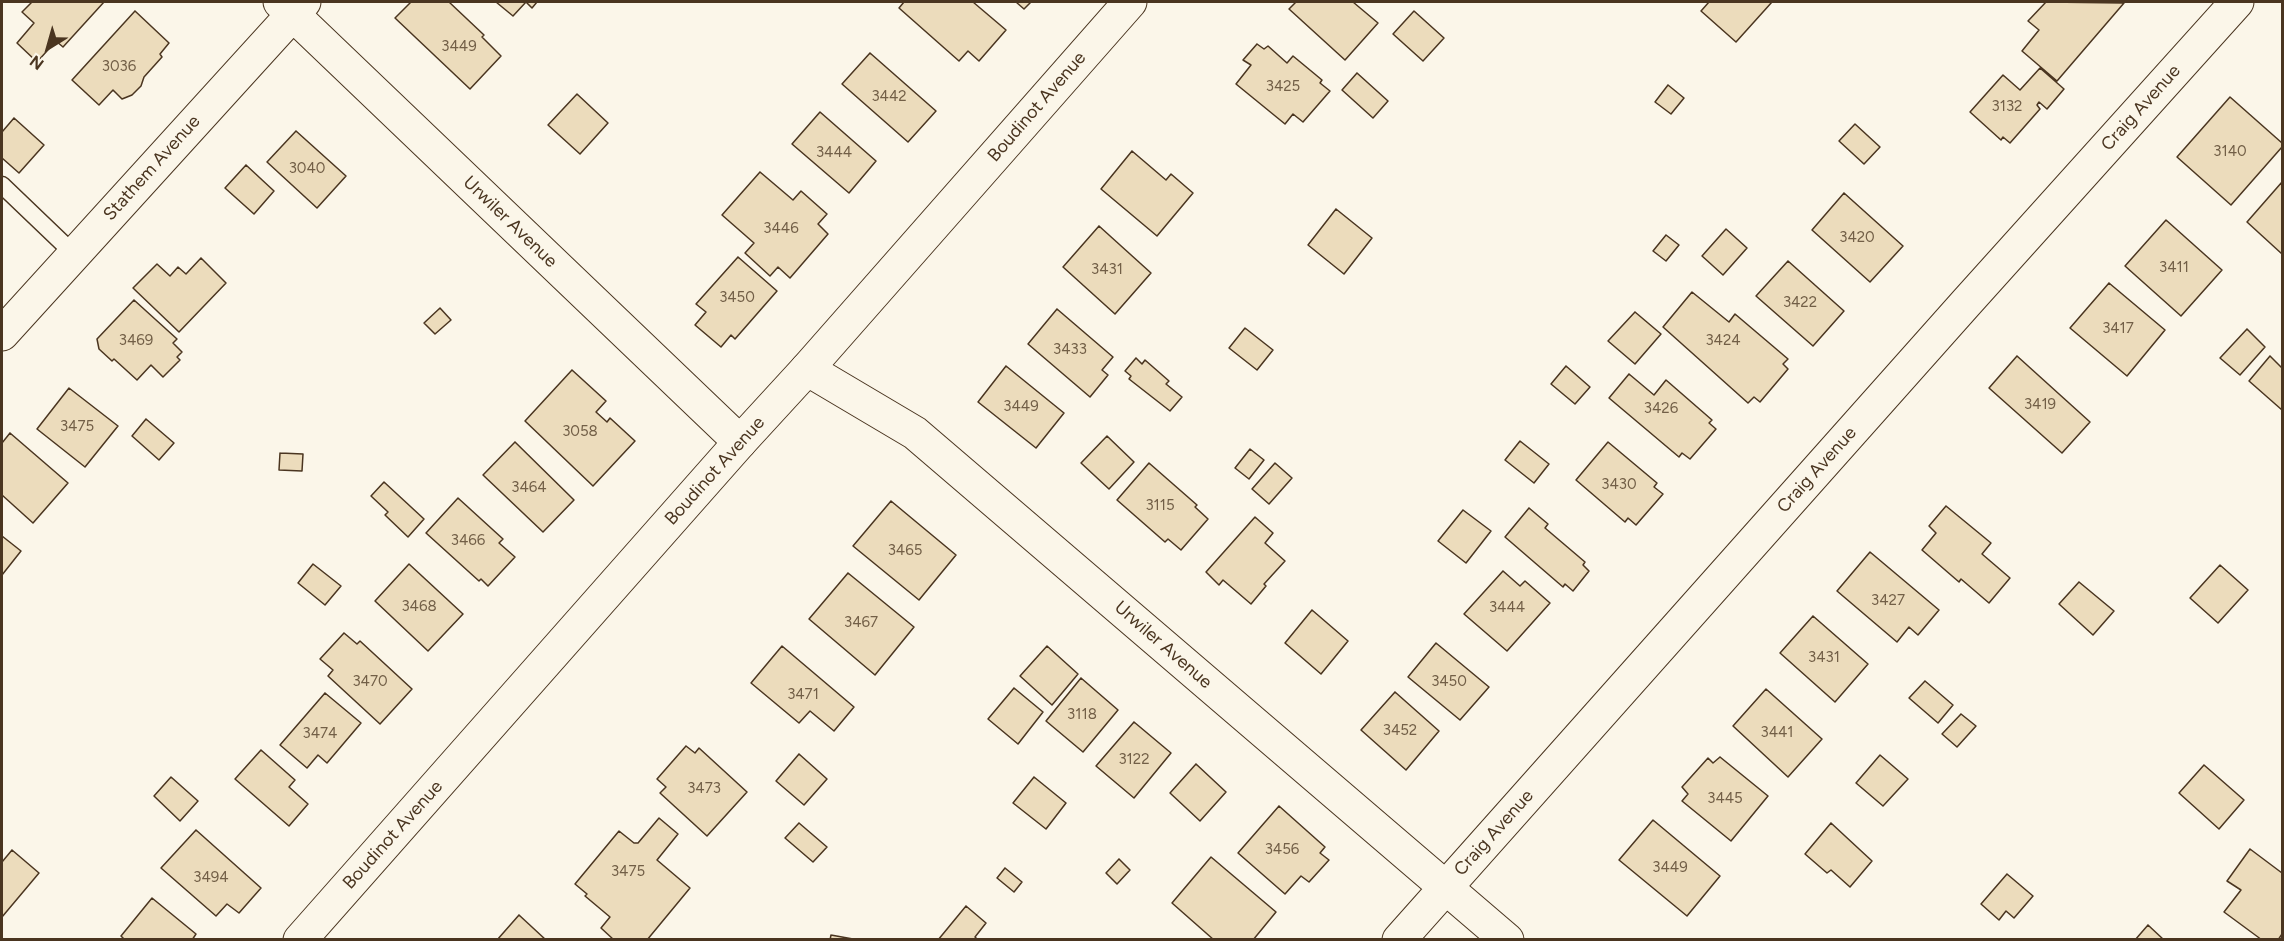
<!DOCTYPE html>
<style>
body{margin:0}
#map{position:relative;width:2284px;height:941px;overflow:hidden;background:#fbf6e9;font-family:Figtree,sans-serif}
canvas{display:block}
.frame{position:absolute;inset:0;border:3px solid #4a3520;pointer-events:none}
.north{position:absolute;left:18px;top:18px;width:60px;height:60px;-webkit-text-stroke:4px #fbf6e9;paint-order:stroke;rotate:217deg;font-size:16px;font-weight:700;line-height:24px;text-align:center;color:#4a3520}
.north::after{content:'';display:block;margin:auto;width:21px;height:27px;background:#4a3520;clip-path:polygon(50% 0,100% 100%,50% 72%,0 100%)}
</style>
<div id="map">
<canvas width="2284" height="941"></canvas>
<div class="frame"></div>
<div class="north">N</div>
</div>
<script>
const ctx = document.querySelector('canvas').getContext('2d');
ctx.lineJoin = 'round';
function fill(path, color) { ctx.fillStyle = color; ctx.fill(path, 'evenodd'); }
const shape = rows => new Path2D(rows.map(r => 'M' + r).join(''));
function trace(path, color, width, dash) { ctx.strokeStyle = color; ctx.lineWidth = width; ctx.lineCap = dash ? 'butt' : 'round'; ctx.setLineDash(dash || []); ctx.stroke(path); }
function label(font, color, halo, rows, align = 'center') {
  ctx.font = font + ' Figtree,sans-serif'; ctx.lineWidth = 4.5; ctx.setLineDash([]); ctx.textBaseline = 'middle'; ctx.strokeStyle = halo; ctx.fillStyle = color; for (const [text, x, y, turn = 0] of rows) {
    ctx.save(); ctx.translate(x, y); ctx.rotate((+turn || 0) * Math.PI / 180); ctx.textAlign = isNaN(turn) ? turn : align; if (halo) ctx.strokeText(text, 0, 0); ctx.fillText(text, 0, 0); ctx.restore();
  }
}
const building = shape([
 [32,2,104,2,63,47,56,41,37,62,17,43,34,23,22,12,32,2],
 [411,2,449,2,484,35,482,37,501,56,470,89,395,18,411,2],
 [496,2,537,2,532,8,526,2,513,16,496,2],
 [904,2,973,2,1006,30,979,61,968,51,959,61,899,8,904,2],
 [1016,2,1031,2,1024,9,1016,2],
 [1296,2,1353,2,1378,23,1345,60,1289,9,1296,2],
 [1709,2,1772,2,1736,42,1701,11,1709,2],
 [2046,2,2124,3,2057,81,2022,51,2039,30,2028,21,2046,2],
 [135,11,169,43,160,54,162,57,144,77,141,86,132,95,122,99,113,90,99,105,72,80,135,11],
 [1414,11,1444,38,1423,61,1393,34,1414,11],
 [1257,44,1264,49,1268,46,1287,63,1293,56,1322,80,1320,83,1330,91,1303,122,1293,114,1285,124,1236,84,1251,65,1243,60,1257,44],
 [870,53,936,111,908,142,842,84,870,53],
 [2040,68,2064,89,2047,109,2039,102,2037,105,2040,109,2010,143,2003,137,2001,140,1970,112,2003,75,2020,90,2040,68],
 [1357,73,1388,101,1373,118,1342,90,1357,73],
 [1668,85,1684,98,1671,114,1655,102,1668,85],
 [577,94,608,123,580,154,548,125,577,94],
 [2230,97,2282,143,2282,147,2231,205,2177,157,2230,97],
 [820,112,876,161,849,193,792,144,820,112],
 [14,118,44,145,19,173,2,158,2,132,14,118],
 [1855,124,1880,147,1864,164,1839,141,1855,124],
 [296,131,346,176,317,208,267,162,296,131],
 [1132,151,1166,180,1171,174,1193,193,1157,236,1101,189,1132,151],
 [246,165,274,191,254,214,225,188,246,165],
 [760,172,793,200,801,191,827,214,818,224,828,234,790,278,778,267,770,276,745,253,754,243,722,215,760,172],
 [2282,182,2282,254,2247,222,2282,182],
 [1844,193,1903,246,1870,282,1812,230,1844,193],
 [1336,209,1372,238,1344,274,1308,245,1336,209],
 [2166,220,2222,270,2181,316,2125,266,2166,220],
 [1099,226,1151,273,1115,314,1063,267,1099,226],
 [1726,229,1747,248,1723,275,1702,256,1726,229],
 [1666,235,1679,245,1666,261,1653,251,1666,235],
 [738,257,777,291,735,339,731,335,721,347,695,325,706,312,696,304,738,257],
 [201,258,226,283,179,332,133,288,157,264,170,276,178,267,186,274,201,258],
 [1788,261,1844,311,1813,346,1756,296,1788,261],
 [2109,283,2165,330,2127,376,2070,328,2109,283],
 [1692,292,1729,322,1735,314,1788,359,1783,364,1788,369,1760,402,1754,397,1748,403,1663,327,1692,292],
 [134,300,177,339,173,343,182,352,177,357,180,360,163,377,151,365,137,380,114,359,112,361,99,349,97,339,134,300],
 [440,308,451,320,435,334,424,323,440,308],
 [1057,309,1113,357,1102,370,1108,375,1090,397,1028,344,1057,309],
 [1635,312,1661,334,1635,364,1608,341,1635,312],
 [1245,328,1273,350,1257,370,1229,348,1245,328],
 [2247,329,2265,347,2240,375,2220,358,2247,329],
 [2017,356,2090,422,2062,453,1989,388,2017,356],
 [2270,356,2282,368,2282,410,2249,381,2270,356],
 [1136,358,1142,364,1145,360,1169,381,1166,384,1182,397,1170,411,1129,379,1131,376,1125,371,1136,358],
 [1006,366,1064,413,1036,448,978,402,1006,366],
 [1566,366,1590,387,1575,404,1551,384,1566,366],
 [572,370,606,401,596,412,607,422,610,418,635,441,593,486,525,421,572,370],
 [1629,374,1654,395,1666,380,1712,420,1709,423,1716,429,1690,459,1682,453,1679,457,1609,398,1629,374],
 [69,388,118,426,85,467,37,429,69,388],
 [146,419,174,443,159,460,132,436,146,419],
 [10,433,68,483,33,523,2,495,2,443,10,433],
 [1107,436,1134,462,1109,489,1081,463,1107,436],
 [1520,441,1549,464,1534,483,1505,460,1520,441],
 [515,442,574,500,543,532,483,475,515,442],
 [1608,442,1657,483,1654,487,1663,494,1636,525,1628,518,1625,522,1576,480,1608,442],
 [1250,449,1264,460,1249,479,1235,468,1250,449],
 [280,453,303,454,302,471,279,470,280,453],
 [1149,463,1197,505,1195,507,1208,519,1181,550,1168,539,1165,542,1117,500,1149,463],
 [1275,463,1292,478,1269,504,1252,489,1275,463],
 [384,482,424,519,408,537,385,515,388,512,371,496,384,482],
 [458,498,503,539,499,543,515,557,488,586,481,579,479,581,426,533,458,498],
 [891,501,956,555,919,600,853,546,891,501],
 [1946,506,1991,543,1982,554,2010,578,1989,603,1961,579,1959,582,1922,550,1936,533,1929,526,1946,506],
 [1529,508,1548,524,1545,528,1585,562,1583,565,1589,571,1573,591,1565,584,1563,587,1505,537,1529,508],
 [1463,510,1491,531,1466,563,1438,541,1463,510],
 [1255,517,1273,533,1265,543,1285,561,1264,584,1266,586,1251,604,1223,580,1219,585,1206,572,1255,517],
 [2,536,21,551,2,575,2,536],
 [1870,552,1939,610,1918,635,1909,627,1897,642,1837,591,1870,552],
 [313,564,341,586,325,605,298,583,313,564],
 [409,564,463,614,428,651,375,601,409,564],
 [2220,565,2248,590,2218,623,2190,598,2220,565],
 [1503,571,1520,586,1525,581,1550,603,1507,651,1464,614,1503,571],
 [848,573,914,627,875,675,809,619,848,573],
 [2079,582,2114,611,2093,635,2059,604,2079,582],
 [1312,610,1348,641,1321,674,1285,643,1312,610],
 [1813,616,1868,664,1835,702,1780,653,1813,616],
 [344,633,357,644,360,641,412,689,380,724,328,676,333,670,320,659,344,633],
 [1436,643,1489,687,1460,720,1408,677,1436,643],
 [782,646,854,707,834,731,810,711,799,723,751,683,782,646],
 [1047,646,1078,674,1052,705,1020,676,1047,646],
 [1081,678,1118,710,1083,752,1046,721,1081,678],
 [1925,681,1953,705,1938,723,1909,698,1925,681],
 [1014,688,1043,712,1018,744,988,719,1014,688],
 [1766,689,1822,739,1788,777,1733,726,1766,689],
 [1395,692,1439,731,1406,770,1361,730,1395,692],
 [325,693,361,723,327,763,318,755,307,768,280,745,325,693],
 [1961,714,1976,726,1957,747,1942,734,1961,714],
 [1134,722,1171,753,1134,798,1096,766,1134,722],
 [686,746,695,753,699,748,747,792,707,836,660,793,666,787,657,779,686,746],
 [261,750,295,780,289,787,308,804,289,826,235,779,261,750],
 [799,754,827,779,804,805,776,781,799,754],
 [1880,755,1908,779,1883,806,1856,783,1880,755],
 [1720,757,1768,796,1731,841,1682,801,1688,794,1682,787,1708,758,1713,763,1720,757],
 [1196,764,1226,792,1200,821,1170,793,1196,764],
 [2204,765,2244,800,2219,829,2179,793,2204,765],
 [171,777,198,801,180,821,154,796,171,777],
 [1034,777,1066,803,1046,829,1013,803,1034,777],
 [1279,806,1325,847,1320,853,1329,860,1309,882,1301,876,1285,894,1238,853,1279,806],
 [659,818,678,834,657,860,690,888,647,940,614,940,601,928,610,917,585,896,587,894,575,884,619,831,634,843,638,843,659,818],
 [1653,820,1720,876,1687,916,1619,860,1653,820],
 [799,823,827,847,813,862,785,838,799,823],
 [1831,823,1872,861,1850,887,1831,870,1827,873,1805,854,1831,823],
 [196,830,261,888,239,913,227,904,216,916,161,868,196,830],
 [2250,849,2282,873,2282,934,2278,940,2262,940,2224,912,2241,890,2227,881,2250,849],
 [12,850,39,873,2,917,2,862,12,850],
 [1211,857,1276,912,1253,940,1214,940,1172,903,1211,857],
 [1119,859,1130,870,1117,884,1106,873,1119,859],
 [1005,868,1022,882,1014,892,997,878,1005,868],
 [2007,874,2033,896,2014,918,2006,911,1999,920,1981,904,2007,874],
 [152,898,196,934,192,940,125,940,121,936,152,898],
 [966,906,986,923,975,937,978,940,938,940,966,906],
 [519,915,546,940,497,940,519,915],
 [2148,925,2164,940,2135,940,2148,925],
 [831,935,853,939,853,940,830,940,831,935]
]);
const service = shape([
 [2,185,74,254]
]);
const minor = shape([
 [280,2,740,442],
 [2,334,304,2],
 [807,369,915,433,1507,940],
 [1399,940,1966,303,2237,2]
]);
const tertiary = shape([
 [300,940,740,442,807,369,1130,2]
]);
const numberNames = [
 ["3449",459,47],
 ["3036",119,67],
 ["3425",1283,87],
 ["3442",889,97],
 ["3132",2007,107],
 ["3140",2230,152],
 ["3444",834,153],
 ["3040",307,169],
 ["3446",781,229],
 ["3420",1857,238],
 ["3411",2174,268],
 ["3431",1107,270],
 ["3450",737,298],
 ["3422",1800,303],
 ["3417",2118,329],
 ["3469",136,341],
 ["3424",1723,341],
 ["3433",1070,350],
 ["3419",2040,405],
 ["3449",1021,407],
 ["3426",1661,409],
 ["3475",77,427],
 ["3058",580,432],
 ["3430",1619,485],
 ["3464",529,488],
 ["3115",1160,506],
 ["3466",468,541],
 ["3465",905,551],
 ["3427",1888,601],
 ["3468",419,607],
 ["3444",1507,608],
 ["3467",861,623],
 ["3431",1824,658],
 ["3470",370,682],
 ["3450",1449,682],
 ["3471",803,695],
 ["3118",1082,715],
 ["3452",1400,731],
 ["3441",1777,733],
 ["3474",320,734],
 ["3122",1134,760],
 ["3473",704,789],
 ["3445",1725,799],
 ["3456",1282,850],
 ["3449",1670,868],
 ["3475",628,872],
 ["3494",211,878]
];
const streetNames = [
 ["Boudinot Avenue",1037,107,-49],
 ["Craig Avenue",2141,108,-48],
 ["Stathem Avenue",152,168,-48],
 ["Urwiler Avenue",510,222,44],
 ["Craig Avenue",1817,470,-48],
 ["Boudinot Avenue",715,471,-48],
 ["Urwiler Avenue",1163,645,41],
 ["Craig Avenue",1494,833,-48],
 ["Boudinot Avenue",393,835,-48]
];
fill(building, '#ecdcbc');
trace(building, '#4a3520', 1.5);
trace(service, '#4a3520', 19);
trace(minor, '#4a3520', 35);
trace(tertiary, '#4a3520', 35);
trace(service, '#fbf6e9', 16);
trace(minor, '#fbf6e9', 33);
trace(tertiary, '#fbf6e9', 33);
label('15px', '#725f47', null, numberNames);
label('18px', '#4a3520', '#fbf6e9', streetNames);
</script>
